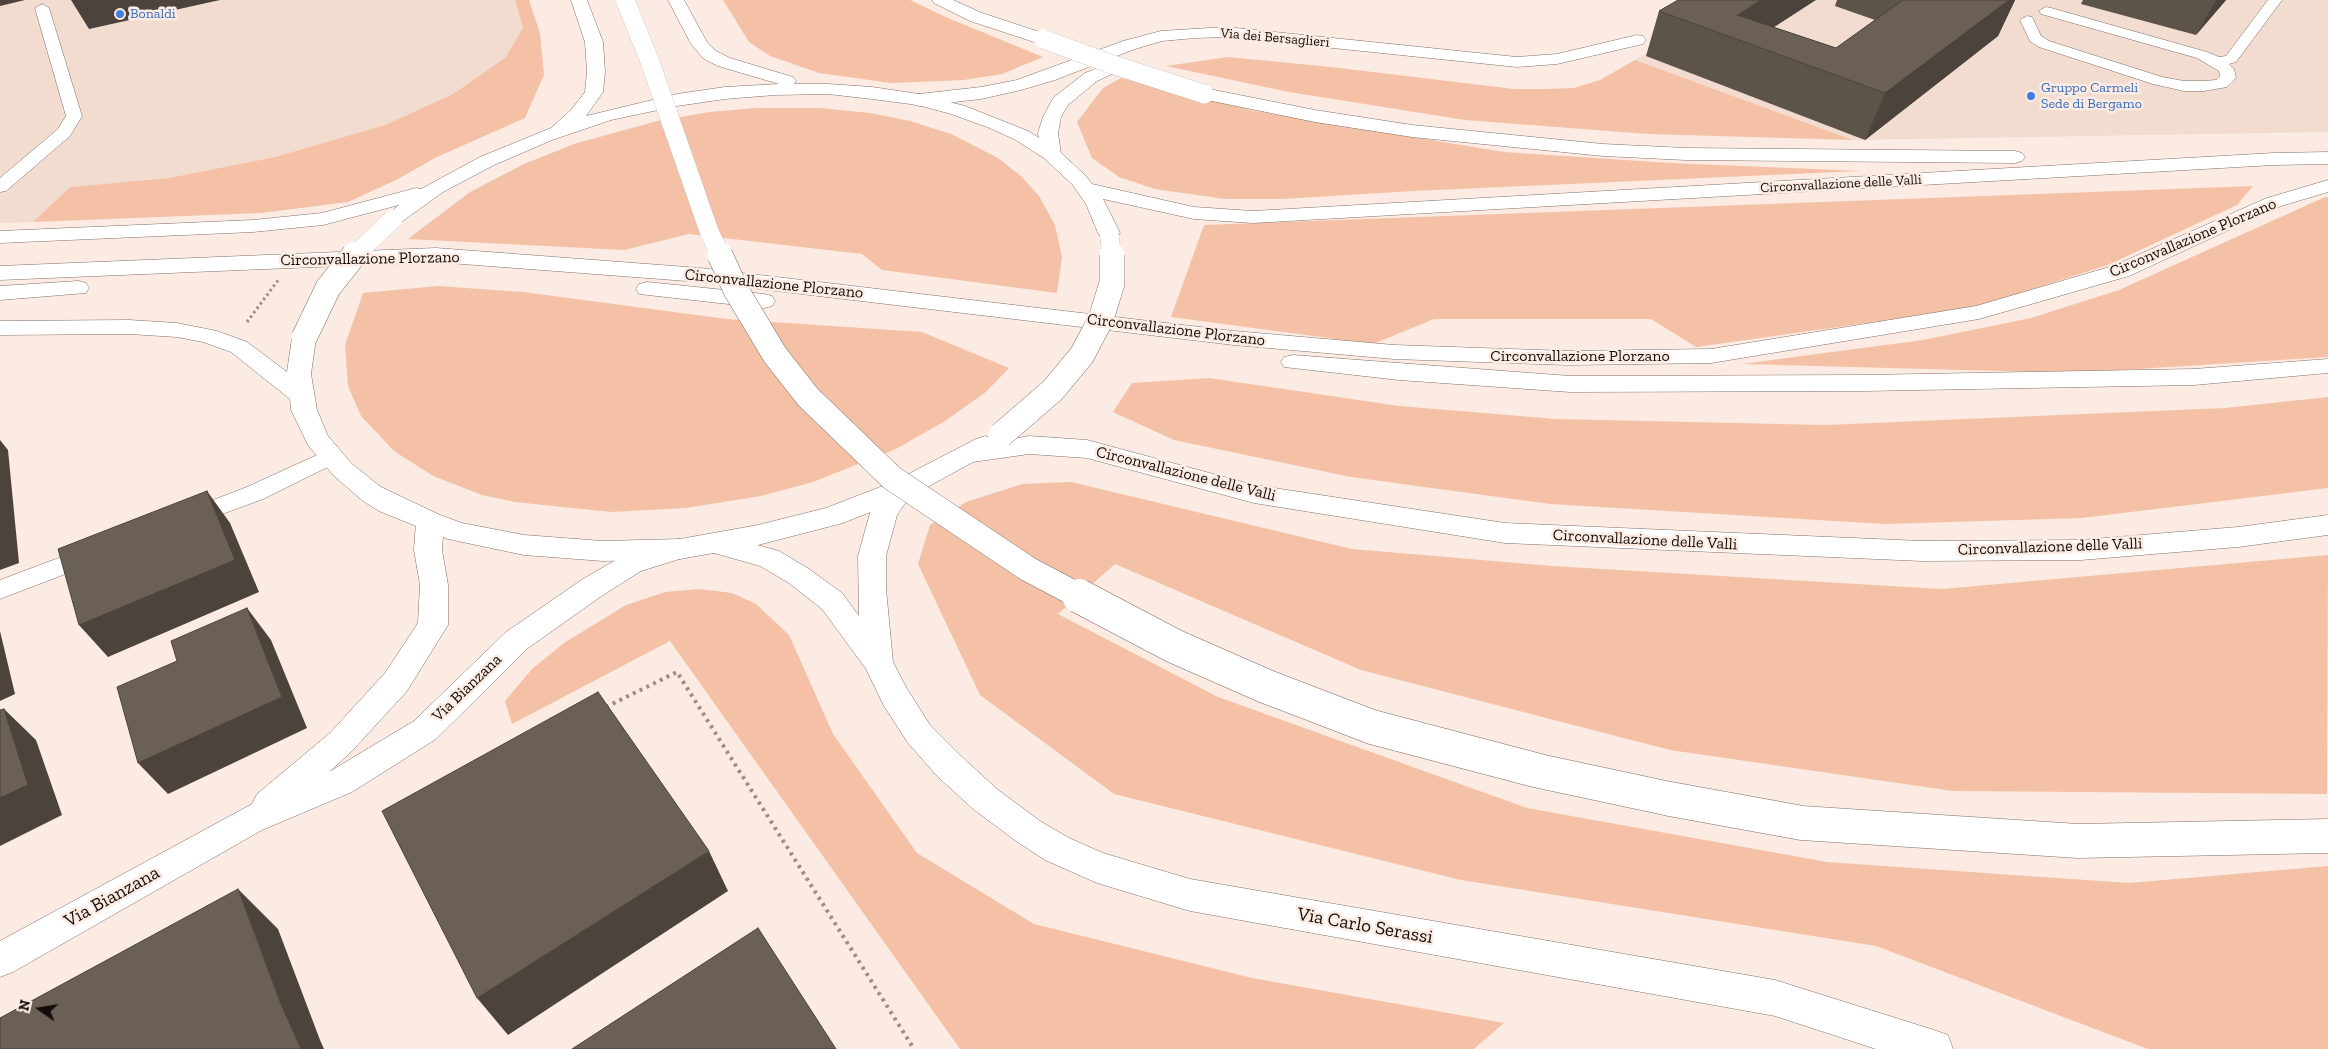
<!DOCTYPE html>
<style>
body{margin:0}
#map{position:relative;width:2328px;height:1049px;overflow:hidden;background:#fcebe2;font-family:"Zilla Slab",serif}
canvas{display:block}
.north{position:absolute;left:15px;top:984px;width:50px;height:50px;-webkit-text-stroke:4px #fcebe2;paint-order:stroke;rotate:283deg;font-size:14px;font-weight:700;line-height:20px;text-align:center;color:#120c09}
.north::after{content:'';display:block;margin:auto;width:18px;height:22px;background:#120c09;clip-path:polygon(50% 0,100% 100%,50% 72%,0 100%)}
</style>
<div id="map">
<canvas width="2328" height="1049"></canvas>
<div class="north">N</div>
</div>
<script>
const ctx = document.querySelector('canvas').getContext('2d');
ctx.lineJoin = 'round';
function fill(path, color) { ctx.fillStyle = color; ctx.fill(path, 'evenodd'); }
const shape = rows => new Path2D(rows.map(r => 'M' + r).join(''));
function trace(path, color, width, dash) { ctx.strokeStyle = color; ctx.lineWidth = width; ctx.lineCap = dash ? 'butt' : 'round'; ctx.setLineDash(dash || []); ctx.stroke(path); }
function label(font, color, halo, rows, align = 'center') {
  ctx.font = font + ' "Zilla Slab",serif'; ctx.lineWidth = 5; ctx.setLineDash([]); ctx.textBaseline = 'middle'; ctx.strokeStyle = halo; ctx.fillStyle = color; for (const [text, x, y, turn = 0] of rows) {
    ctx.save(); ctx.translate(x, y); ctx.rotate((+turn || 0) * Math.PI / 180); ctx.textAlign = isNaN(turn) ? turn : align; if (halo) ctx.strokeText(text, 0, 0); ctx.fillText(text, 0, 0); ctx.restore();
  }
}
const commercial = shape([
 [0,0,515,0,523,28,505,58,453,94,385,125,275,157,169,178,70,187,33,222,0,223],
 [1741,0,2328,0,2328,132,1853,140,1635,60]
]);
const green = shape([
 [515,0,529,0,540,33,544,75,525,118,437,157,396,180,348,202,261,213,33,222,70,187,169,178,275,157,385,125,453,94,505,58,523,28],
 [723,0,910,0,948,18,1043,57,1002,74,964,80,891,83,819,73,770,56,749,42],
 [1228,57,1331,67,1514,89,1545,89,1574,88,1600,80,1635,60,1853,140,1648,134,1465,120,1289,92,1166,66],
 [1121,78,1255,111,1504,152,1671,163,1860,171,1413,191,1282,199,1225,199,1155,189,1119,177,1092,158,1077,122,1103,88],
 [755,108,819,108,870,113,910,121,951,134,998,158,1021,176,1039,196,1055,225,1062,257,1057,293,882,270,862,254,689,234,624,250,408,239,470,192,524,164,574,144,657,121,710,112],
 [2253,186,2237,205,2108,265,1973,308,1696,347,1651,319,1434,319,1373,344,1171,317,1204,225],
 [2325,197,2328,197,2328,357,2074,373,1742,364,1923,340,2031,318,2119,290],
 [438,286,523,292,727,319,922,332,1009,368,986,392,945,421,896,449,813,482,761,496,686,508,611,512,515,502,482,495,433,476,394,451,361,416,348,386,345,345,363,293],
 [1209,378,1399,406,1556,419,1825,425,2225,408,2328,397,2328,488,2082,518,1885,524,1550,504,1351,477,1174,440,1113,412,1132,383],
 [1071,482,1352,549,1552,566,1942,589,2328,555,2327,794,1953,791,1670,750,1361,670,1115,564,1058,614,1218,697,1527,808,1827,862,2129,883,2328,866,2328,1049,2148,1049,1876,946,1461,880,1114,794,980,695,918,564,930,525,966,502,1022,484],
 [700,589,732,593,756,604,789,635,833,734,917,853,1034,924,1252,978,1504,1023,1474,1049,960,1049,670,641,512,724,505,701,532,669,564,643,626,605,665,592]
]);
const path = shape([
 [606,707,677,672,914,1049]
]);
const lane = shape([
 [2268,0,2282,0,2236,62,2229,64,2234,69,2236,77,2234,80,2227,87,2204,91,2184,91,2153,84,2039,47,2030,41,2020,20,2027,16,2032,17,2041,36,2049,41,2162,77,2184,81,2204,81,2216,80,2220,76,2219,71,2197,58,2041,14,2039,11,2046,7,2051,8,2207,52,2219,57,2226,56,2268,0],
 [42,4,49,8,82,116,70,136,6,191,0,192,0,178,58,129,66,116,35,8,42,4],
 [330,449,338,452,341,457,338,462,263,499,187,527,179,525,175,519,179,513,247,487,330,449],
 [93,545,102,548,105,554,102,560,0,599,0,580,93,545]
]);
const street = shape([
 [430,512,440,515,444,522,442,550,448,585,448,625,407,691,352,751,329,772,414,721,506,632,583,579,621,557,679,539,689,542,693,549,689,556,641,571,603,595,528,648,436,739,352,792,262,830,13,972,0,977,0,941,252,804,257,794,330,733,385,673,418,623,420,585,414,550,416,522,420,515,430,512]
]);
const secondary = shape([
 [1226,27,1517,57,1557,54,1637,35,1643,36,1646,40,1643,44,1557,64,1517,67,1226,37,1195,38,1162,41,1135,49,1055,80,1021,90,981,99,919,106,912,104,910,100,912,96,919,94,981,87,1017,80,1123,41,1161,31,1226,27],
 [1113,62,1119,63,1122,67,1119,71,1097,81,1068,105,1061,117,1058,133,1061,154,1058,158,1051,160,1044,158,1041,154,1038,133,1043,117,1053,98,1085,73,1113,62],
 [902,480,911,482,915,489,897,515,886,556,886,589,893,662,907,689,930,725,961,756,997,789,1040,821,1069,838,1103,853,1190,879,1775,980,1934,1030,1948,1035,1953,1049,1876,1049,1775,1016,1190,911,1097,883,1045,860,1016,841,973,809,937,776,908,743,884,706,866,669,822,609,789,583,760,566,707,551,703,544,707,537,717,534,779,551,809,569,842,593,859,616,858,556,870,513,893,482,902,480]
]);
const highway = shape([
 [571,0,587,0,603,42,605,72,603,92,586,116,677,94,725,87,779,84,718,66,704,59,691,44,668,0,684,0,707,42,716,51,730,58,793,77,796,81,794,84,828,84,872,87,919,94,965,106,1028,131,1058,150,1086,176,1092,184,1194,207,1253,211,2274,153,2328,152,2328,164,2274,165,1253,223,1194,219,1103,199,1120,233,1117,238,1109,239,1101,238,1098,233,1086,204,1072,184,1044,158,1014,139,987,127,951,114,918,105,872,99,828,94,775,95,725,99,677,106,611,120,552,140,494,165,443,192,400,223,393,225,386,223,382,219,399,205,323,225,253,232,0,243,0,231,253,220,322,213,416,188,421,189,480,157,551,128,571,110,585,92,587,72,585,42,571,0],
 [932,0,953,0,982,13,1049,35,1052,39,1049,43,1037,43,970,21,934,3,932,0],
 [1204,88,1315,110,1412,125,1603,144,1686,148,2015,151,2022,153,2025,157,2022,161,2015,163,1686,160,1603,156,1412,137,1315,122,1197,98,1195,94,1197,90,1204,88],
 [2328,180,2328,192,2281,206,2129,276,1979,319,1711,363,1568,365,1394,359,1234,345,700,282,436,262,0,280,0,266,436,248,700,268,1234,331,1394,345,1568,351,1711,349,1976,306,2113,266,2267,198,2328,180],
 [78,281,86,283,89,288,86,293,0,300,0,286,78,281],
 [647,282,764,294,772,296,775,301,772,306,764,308,639,294,636,289,639,284,647,282],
 [129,320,177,323,217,331,247,342,287,372,292,338,296,333,304,331,312,333,316,338,311,374,317,410,328,436,352,464,381,487,440,515,462,523,524,535,603,541,680,539,758,525,826,508,893,482,976,439,985,436,994,439,996,442,1029,436,1087,440,1254,485,1505,523,1922,541,2081,540,2238,527,2328,515,2328,535,2238,547,2081,560,1922,561,1505,543,1254,503,1087,458,1029,454,973,462,911,496,843,523,758,545,680,559,603,561,524,555,448,539,379,511,363,501,334,476,308,445,291,410,290,399,231,352,203,342,177,337,129,334,0,335,0,321,129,320],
 [1293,355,1570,376,1864,375,2194,369,2328,359,2328,373,2194,385,1864,391,1570,392,1399,380,1284,367,1281,362,1284,357,1293,355]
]);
const pathBridge = shape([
 [247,322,279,279]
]);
const highwayBridgeFar2 = shape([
 [625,0,649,59,709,231,721,257],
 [1043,39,1111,64,1204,94],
 [1109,233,1112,257],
 [353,257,393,219]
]);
const highwayBridgeFar1 = shape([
 [720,255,736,290,775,355,808,397,892,478,1028,569,1081,597],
 [304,338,328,288,354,255],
 [1001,435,1053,390,1082,355,1101,319,1112,283,1112,255]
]);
const highwayBridge = shape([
 [1079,596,1174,646,1265,686,1372,727,1539,771,1670,799,1802,823,2078,841,2328,836]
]);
const wall = shape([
 [1837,0,2015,0,1998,36,1865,140,1646,56,1659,11,1773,27,1836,48,1875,20,1835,6],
 [2083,0,2226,0,2196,35,2081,4]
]);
const shadedWall = shape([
 [0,0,25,0,0,6],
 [71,0,220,0,89,29],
 [1761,0,1816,0,1748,44,1737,15],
 [2009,0,2015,0,1998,36,1865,140,1885,93],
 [2216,0,2226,0,2196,35],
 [0,440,8,450,19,563,0,570],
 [207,491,230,523,259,592,108,657,79,625],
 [247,608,271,640,307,728,168,794,138,763],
 [0,631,15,694,0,701],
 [4,709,36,740,62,815,0,846,0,798],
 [709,851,728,891,508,1035,477,998],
 [238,889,278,929,320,1040,324,1049,301,1049,280,1002]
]);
const building = shape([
 [1678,0,1761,0,1737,15,1836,48,1903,0,2009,0,1885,93,1659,11,1678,0],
 [207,491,235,560,79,625,58,549,207,491],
 [247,608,282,697,138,763,117,687,177,661,171,641,247,608],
 [598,692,709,851,477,998,382,811,598,692],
 [4,709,28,785,0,798,0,710,4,709],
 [238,889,280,1002,301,1049,0,1049,0,1018,238,889],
 [758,928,836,1049,572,1049,758,928]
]);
const markers = [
 [120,14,5,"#3f7fe0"],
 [2031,96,5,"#3f7fe0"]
];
const farShopnames = [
 ["Bonaldi",130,14],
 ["Gruppo Carmeli",2041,88],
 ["Sede di Bergamo",2041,104]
];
const farStreetnames = [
 ["Via dei Bersaglieri",1275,38,5],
 ["Circonvallazione delle Valli",1841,184,-3]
];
const streetNames = [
 ["Circonvallazione Plorzano",2193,238,-23],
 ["Circonvallazione Plorzano",370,259,-1],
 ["Circonvallazione Plorzano",774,284,6],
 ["Circonvallazione Plorzano",1176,330,7],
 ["Circonvallazione Plorzano",1580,356],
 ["Circonvallazione delle Valli",1186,474,14],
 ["Circonvallazione delle Valli",1645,540,3],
 ["Circonvallazione delle Valli",2050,547,-2],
 ["Via Bianzana",467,688,-44]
];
const nearStreetnames = [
 ["Via Bianzana",112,897,-29],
 ["Via Carlo Serassi",1365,926,10]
];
fill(commercial, '#f1dccf');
fill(green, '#f4c1a6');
trace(lane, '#7f6f67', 1);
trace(street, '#7f6f67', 1);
trace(secondary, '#7f6f67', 1);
trace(highway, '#7f6f67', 1);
trace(path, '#9a8e87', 4, [3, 4.5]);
fill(lane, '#fff');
fill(street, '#fff');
fill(secondary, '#fff');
fill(highway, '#fff');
trace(highwayBridgeFar2, '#7f6f67', 19, []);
trace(highwayBridgeFar1, '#7f6f67', 26, []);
trace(highwayBridge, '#7f6f67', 35, []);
trace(pathBridge, '#9a8e87', 3, [2.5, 3]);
trace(highwayBridgeFar2, '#fff', 19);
trace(highwayBridgeFar1, '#fff', 25);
trace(highwayBridge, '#fff', 34);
fill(wall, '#5c5349');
fill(shadedWall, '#4b433c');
fill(building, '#6b6055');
trace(building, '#4b433c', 1);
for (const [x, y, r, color] of markers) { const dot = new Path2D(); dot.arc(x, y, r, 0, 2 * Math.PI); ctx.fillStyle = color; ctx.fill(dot); trace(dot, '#fcebe2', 2); }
label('14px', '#366cbe', '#fcebe2', farShopnames, 'left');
label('14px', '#120c09', '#fcebe2', farStreetnames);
label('16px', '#120c09', '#fcebe2', streetNames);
label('19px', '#120c09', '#fcebe2', nearStreetnames);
</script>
